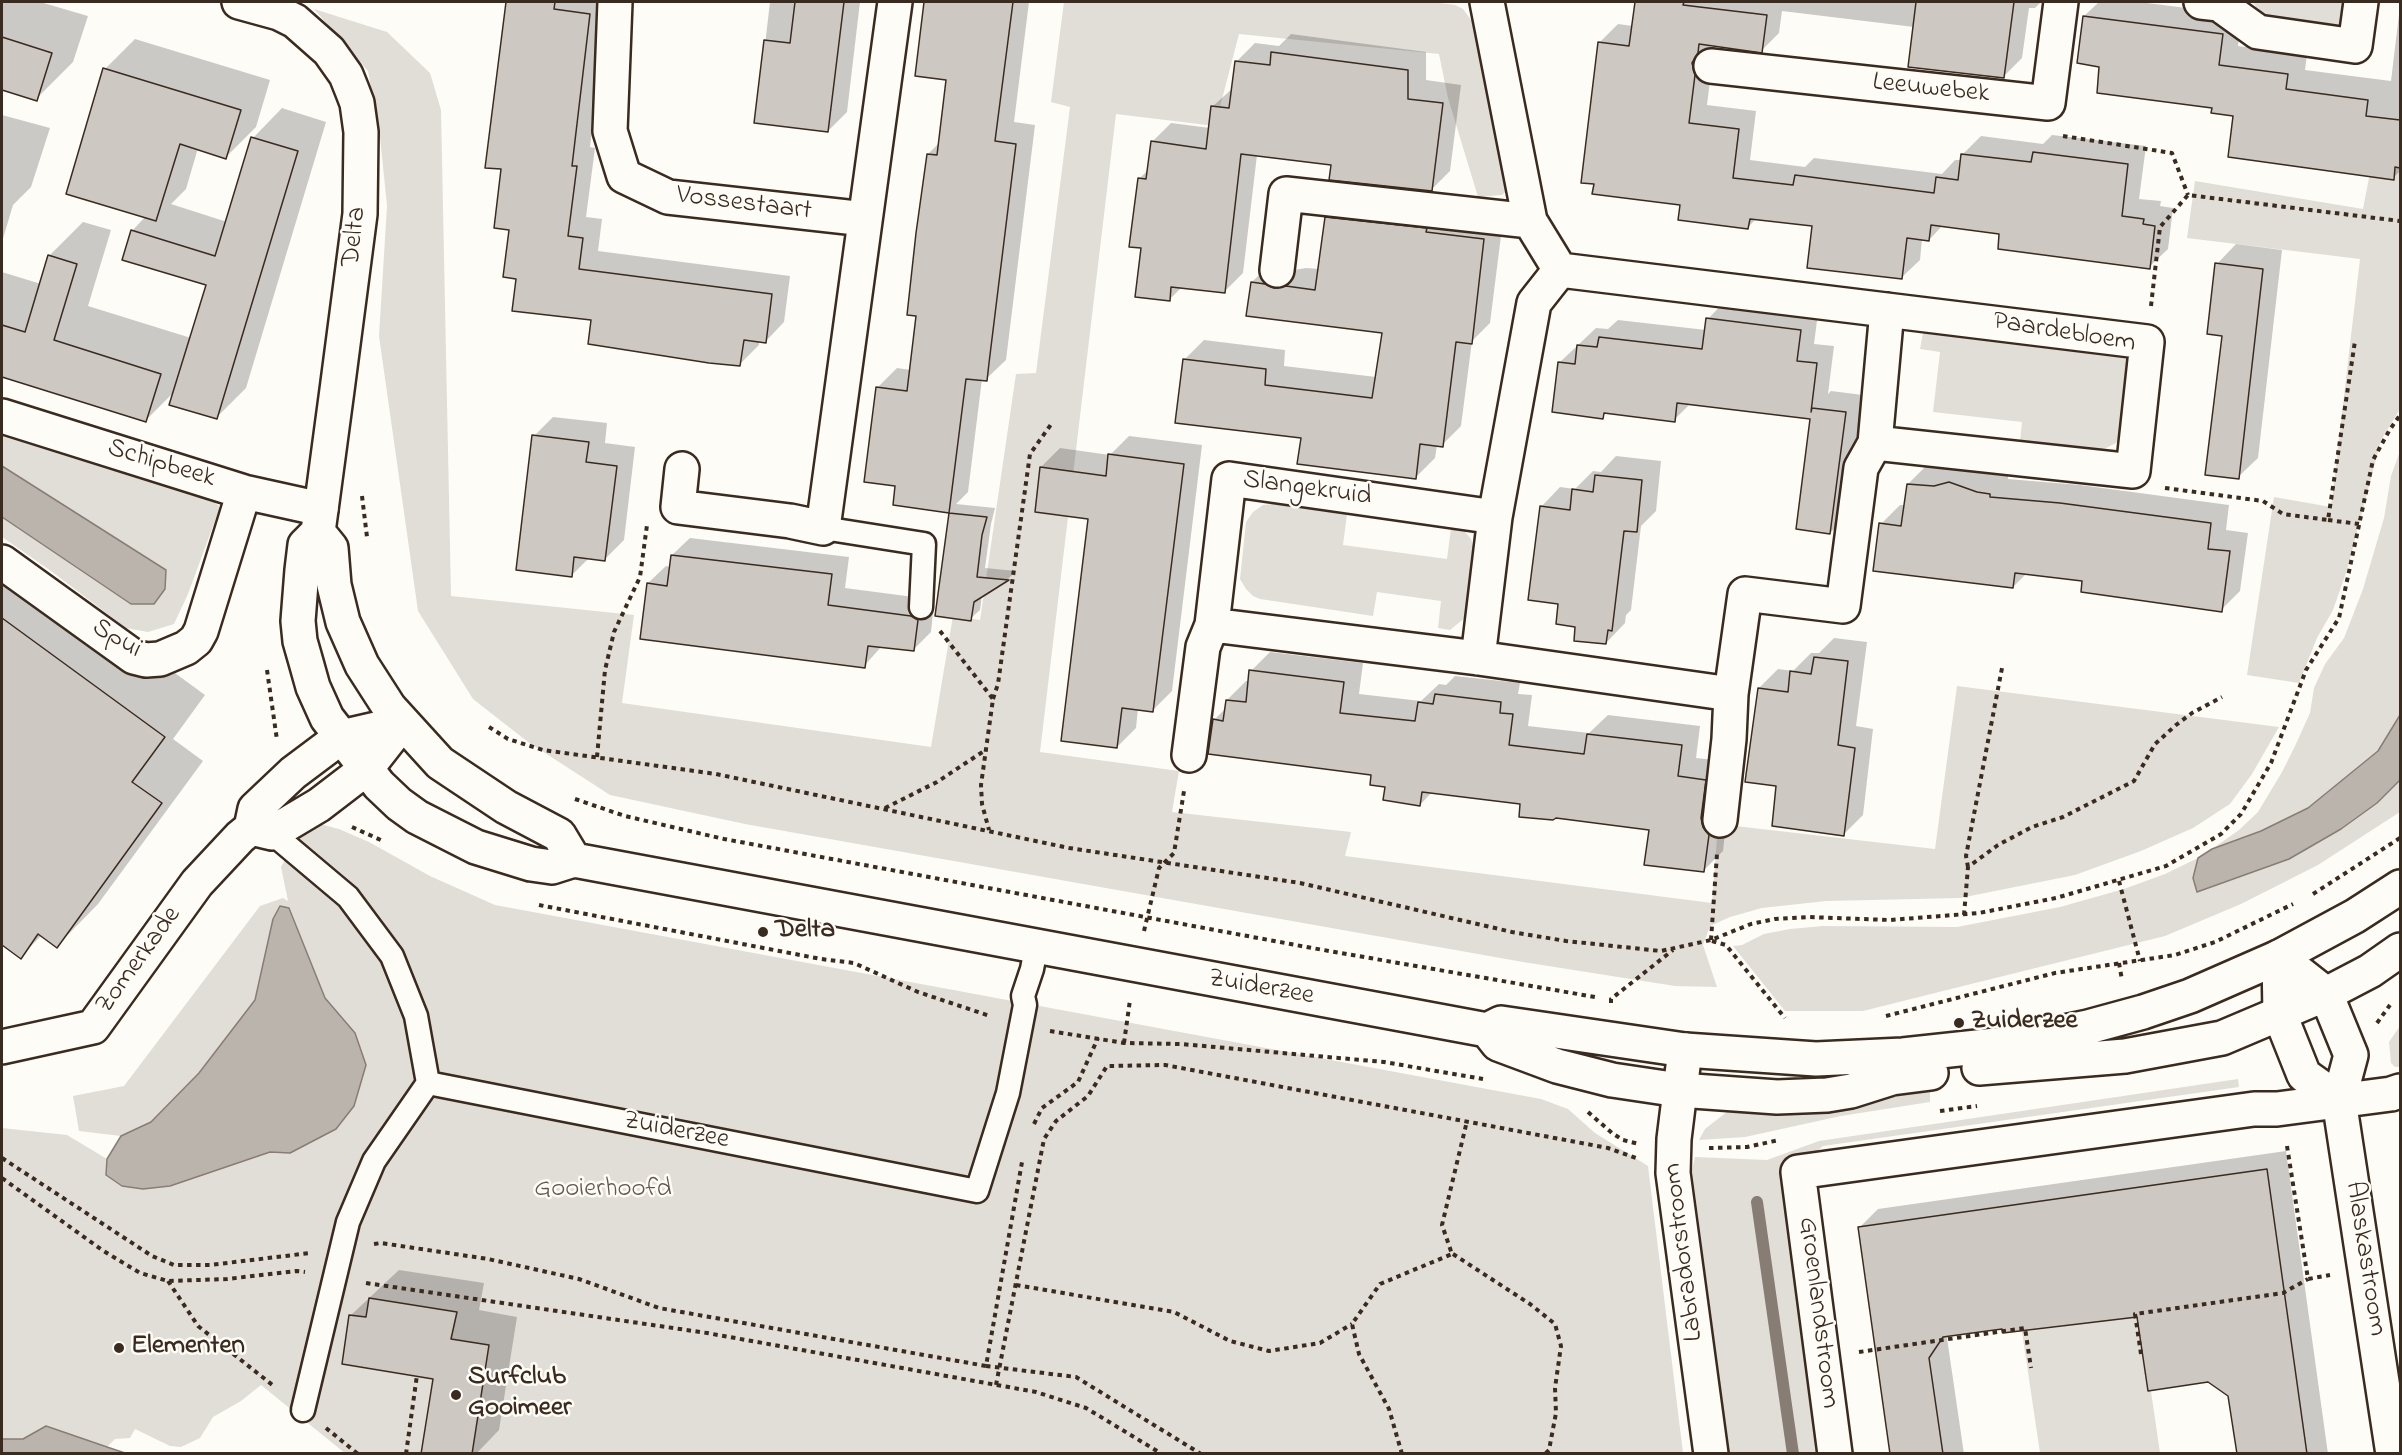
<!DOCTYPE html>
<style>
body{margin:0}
#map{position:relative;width:2402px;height:1455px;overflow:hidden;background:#fdfcf7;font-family:"Indie Flower",sans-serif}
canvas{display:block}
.frame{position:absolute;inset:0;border:3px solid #3b2a1e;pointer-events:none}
</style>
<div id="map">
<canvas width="2402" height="1455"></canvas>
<div class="frame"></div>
</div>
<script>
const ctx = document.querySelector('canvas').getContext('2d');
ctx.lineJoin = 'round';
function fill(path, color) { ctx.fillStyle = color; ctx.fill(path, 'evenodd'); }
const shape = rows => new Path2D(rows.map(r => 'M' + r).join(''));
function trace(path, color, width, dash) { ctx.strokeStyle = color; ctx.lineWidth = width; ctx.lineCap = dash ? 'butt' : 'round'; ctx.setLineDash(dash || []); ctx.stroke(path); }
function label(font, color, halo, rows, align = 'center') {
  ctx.font = font + ' "Indie Flower",sans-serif'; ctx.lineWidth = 5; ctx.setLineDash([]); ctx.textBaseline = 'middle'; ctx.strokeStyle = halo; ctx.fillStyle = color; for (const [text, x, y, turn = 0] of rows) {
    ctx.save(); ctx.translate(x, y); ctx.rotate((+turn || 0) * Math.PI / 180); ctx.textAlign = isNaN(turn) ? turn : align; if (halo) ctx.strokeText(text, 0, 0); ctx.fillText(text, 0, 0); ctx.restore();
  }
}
const green = shape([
 [1064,2,1432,2,1455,5,1463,9,1474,24,1512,175,1511,187,1502,195,1478,197,1448,98,1439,54,1239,34,1215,126,1116,114,1040,752,1179,771,1172,812,1351,832,1345,856,1712,903,1718,824,1935,849,1957,686,2279,727,2252,774,2230,804,2193,828,2141,851,2075,875,1960,898,1826,901,1762,908,1730,917,1710,926,1703,945,1717,987,1675,986,1523,962,745,824,610,795,528,742,473,699,418,611,379,336,387,206,380,137,368,71,314,9,387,32,430,73,441,110,451,596,634,615,622,703,931,747,953,616,980,620,1016,374,1036,373,1070,107,1051,102],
 [2253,2,2344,2,2342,29,2264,19],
 [2374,152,2400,155,2400,409,2381,440,2347,570,2333,610,2317,638,2299,683,2247,675,2274,497,2331,507,2360,259,2187,238,2195,181,2363,209],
 [1973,329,2119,350,2126,358,2128,366,2120,436,2116,443,2098,452,2019,451,2022,422,1933,412,1940,352,1920,349,1923,333],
 [2,431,202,492,220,507,188,594,174,624,148,632,126,628,51,571,2,537,2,517,131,604,154,604,165,589,166,570,158,564,2,466],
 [2400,451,2400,715,2378,751,2308,808,2261,831,2212,849,2239,830,2258,812,2282,772,2295,746,2310,713,2314,688,2325,664,2344,638,2363,589,2384,518,2391,476],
 [1273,504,1347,514,1343,545,1447,559,1451,528,1463,529,1471,539,1477,558,1466,617,1450,630,1438,628,1441,601,1377,592,1373,616,1260,599,1253,596,1246,589,1240,579,1246,522,1253,512,1263,505],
 [2400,780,2400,812,2318,865,2241,904,2165,936,1955,988,1863,1011,1785,1011,1733,946,1742,945,1764,934,1790,929,1823,926,1957,927,2060,907,2124,889,2165,874,2198,858,2193,878,2198,892,2289,859,2341,829,2377,803],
 [316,823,339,829,369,842,430,876,495,905,1541,1099,1568,1109,1595,1133,1648,1166,1683,1453,346,1454,261,1385,241,1401,213,1417,200,1438,181,1447,170,1446,135,1429,130,1438,115,1439,107,1447,46,1426,23,1439,2,1439,2,1128,67,1135,107,1159,106,1175,122,1186,170,1186,270,1152,290,1153,336,1129,355,1033,325,998,290,908,265,961,255,1000,199,1073,151,1122,121,1136,79,1131,73,1096,124,1086,260,906,283,898,288,901,281,867,295,842],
 [2400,1026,2400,1067,2395,1067,2391,1063,2389,1042],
 [2238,1079,2239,1087,1823,1146,1784,1179,1823,1453,1729,1453,1692,1170,1695,1157,1767,1160,1819,1141],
 [1930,1087,1930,1102,1841,1116,1745,1137,1699,1140,1705,1129,1728,1111,1752,1105],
 [2140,1316,2160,1453,2040,1453,2022,1332]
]);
const water = shape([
 [2,466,166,570,165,589,154,604,131,604,2,517,2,466],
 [2400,715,2400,780,2377,803,2341,829,2289,859,2197,892,2193,878,2198,858,2212,849,2261,831,2308,808,2378,751,2400,715],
 [280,906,289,908,325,998,355,1033,366,1065,354,1106,336,1129,290,1153,270,1152,170,1186,143,1189,122,1186,106,1175,107,1159,121,1136,151,1122,199,1073,255,1000,273,919,280,906],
 [46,1426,107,1447,125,1453,2,1453,2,1439,23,1439,46,1426]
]);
const shadow = shape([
 [2,2,40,2,88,16,73,62,36,99,2,88],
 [507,2,607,2,590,147,595,148,586,217,602,219,598,251,790,276,784,322,766,341,759,340,759,345,740,364,592,319,518,277,502,168,486,166],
 [770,2,860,2,847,112,828,131,756,122],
 [926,2,1029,2,1014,122,1035,125,1006,360,986,379,982,379,968,492,956,504,995,508,991,524,985,568,1016,571,1008,579,982,595,980,610,970,619,937,615,951,512,894,504,897,485,878,387,897,368,911,370,918,314,928,154,940,142,948,79,917,75],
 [1636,2,2041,2,2035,8,2029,8,2022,58,2003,77,1914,27,1782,11,1779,33,1761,51,1710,44,1713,56,1707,105,1756,111,1750,160,1805,167,1814,158,1942,174,1955,160,1962,160,1962,155,1981,136,2043,144,2052,135,2146,146,2139,199,2161,201,2160,206,2173,208,2168,249,2149,267,2001,233,1943,225,1929,240,1922,239,1920,260,1901,278,1814,225,1757,218,1748,227,1682,204,1599,43,1618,24,1633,26],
 [2099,2,2139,2,2242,15,2238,46,2307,55,2305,70,2391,81,2400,6,2400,171,2393,178,2214,106,2100,65,2084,16],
 [1291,34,1426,52,1426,80,1461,85,1450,171,1431,190,1333,164,1257,155,1243,273,1224,292,1182,287,1169,300,1142,247,1139,179,1149,169,1152,142,1171,123,1210,128,1213,106,1233,88,1236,62,1255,43,1279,46],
 [135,39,270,80,256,127,226,157,198,148,186,189,171,204,227,222,253,138,282,108,326,122,246,388,216,418,175,391,146,420,2,376,2,272,41,284,49,256,83,222,111,230,88,306,191,338,208,284,132,231,146,216,105,69],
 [2,115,50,128,31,187,13,205,2,242],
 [1346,199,1503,220,1490,323,1472,341,1461,426,1442,445,1437,445,1435,458,1416,477,1302,436,1184,360,1204,340,1285,350,1284,366,1376,377,1383,332,1252,282,1271,263,1284,265,1294,270,1306,268,1320,269,1326,218],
 [2236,244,2282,250,2258,458,2238,477,2217,264],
 [1725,301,1818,313,1814,344,1834,346,1828,394,1831,391,1863,395,1848,515,1830,533,1811,418,1691,403,1674,420,1607,412,1602,417,1559,363,1596,328,1608,329,1618,320,1706,330,1708,319],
 [553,417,607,423,605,443,635,447,624,540,605,559,590,557,571,576,534,436],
 [1129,436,1202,445,1172,691,1153,710,1138,708,1136,728,1117,747,1090,518,1041,467,1060,448,1110,455],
 [1616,456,1661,461,1656,511,1641,526,1631,610,1626,615,1625,623,1606,643,1577,626,1560,603,1541,507,1560,487,1575,489,1593,471,1601,472],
 [1974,464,1997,474,2008,475,2008,479,2080,485,2229,505,2226,530,2248,533,2240,591,2221,610,2084,580,2027,573,2013,587,1881,524,1900,505,1905,505,1908,484,1927,465,1954,468],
 [690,538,849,557,845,588,929,599,934,602,931,632,913,650,882,646,864,666,648,583,666,566,671,567,672,555],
 [2,557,27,565,205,695,173,739,203,761,98,904,57,946,42,935,20,957,2,943],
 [1834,638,1867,642,1856,726,1873,729,1863,815,1844,834,1778,785,1759,688,1778,669,1793,671,1811,653,1819,653],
 [1270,652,1363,663,1359,694,1421,701,1439,684,1446,685,1455,676,1520,683,1518,694,1532,695,1528,726,1589,733,1608,715,1700,726,1696,758,1724,761,1727,815,1723,851,1704,870,1650,828,1522,802,1433,791,1420,805,1387,785,1373,773,1214,720,1226,708,1227,700,1246,681,1250,681,1251,671],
 [2286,1151,2328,1454,2238,1454,2230,1395,2138,1316,2004,1327,1950,1334,1947,1338,1964,1454,1892,1454,1860,1227,1878,1209],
 [399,1270,484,1283,479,1310,517,1317,499,1430,476,1454,436,1454,435,1378,351,1315]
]);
const stream = shape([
 [1757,1202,1793,1454]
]);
const building = shape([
 [506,2,555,2,554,9,590,14,572,166,577,166,568,236,583,238,579,269,772,294,766,343,744,340,740,366,709,363,588,344,591,320,512,311,516,279,503,277,509,230,494,228,501,169,485,168,506,2],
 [795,2,844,2,828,132,754,123,764,40,790,43,795,2],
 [924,2,1013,2,995,141,1016,144,989,363,987,381,966,379,949,513,893,505,895,486,864,482,876,387,907,391,916,316,907,315,916,233,927,154,937,155,946,80,915,76,924,2],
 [1635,2,1684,2,1683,5,1767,15,1762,53,1699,44,1698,53,1692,63,1695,75,1689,123,1739,129,1733,178,1793,185,1795,175,1934,193,1936,177,1958,180,1961,154,2031,162,2033,152,2128,164,2122,216,2144,219,2143,224,2155,226,2150,269,1998,249,1999,234,1931,225,1929,241,1907,238,1902,279,1807,268,1812,226,1750,219,1748,229,1678,220,1680,205,1592,194,1594,184,1581,183,1598,42,1629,46,1635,2],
 [1916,2,2014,2,2004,78,1908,67,1916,2],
 [2083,16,2223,34,2219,65,2288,74,2286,89,2368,100,2366,116,2400,120,2400,168,2395,167,2394,180,2228,157,2233,116,2211,113,2212,108,2097,93,2099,67,2077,63,2083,16],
 [2,37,52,53,37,101,2,90,2,37],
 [1271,52,1408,70,1408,99,1443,103,1432,191,1329,180,1331,165,1241,154,1225,293,1171,287,1170,301,1135,297,1141,248,1129,247,1138,178,1146,179,1151,141,1206,149,1211,106,1229,108,1235,61,1270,65,1271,52],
 [103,68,241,110,226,159,180,144,156,221,66,194,103,68],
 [251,137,298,151,217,419,169,405,206,285,122,260,131,230,215,256,251,137],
 [1325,217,1427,228,1426,232,1484,239,1472,344,1456,342,1443,447,1420,444,1416,479,1297,464,1301,438,1175,423,1183,359,1266,369,1265,385,1372,398,1382,333,1246,316,1251,282,1265,284,1274,288,1286,286,1315,290,1325,217],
 [48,255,77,264,54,340,161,374,146,422,2,377,2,325,25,332,48,255],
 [2215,263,2263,269,2239,479,2205,475,2222,336,2207,334,2215,263],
 [1706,318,1801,330,1797,361,1817,363,1811,412,1812,408,1846,412,1830,534,1796,529,1810,419,1677,403,1675,422,1604,413,1603,419,1552,412,1558,362,1575,364,1577,345,1597,347,1599,337,1702,349,1706,318],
 [532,435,589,442,586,462,617,466,605,561,574,557,572,577,516,570,532,435],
 [1108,454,1184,464,1153,712,1122,708,1117,748,1061,741,1088,519,1035,512,1040,467,1106,476,1108,454],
 [1595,475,1642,480,1637,532,1624,531,1612,631,1608,630,1606,644,1574,641,1575,627,1556,624,1558,604,1528,600,1540,506,1570,510,1572,489,1593,492,1595,475],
 [1949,482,1977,492,1990,494,1990,497,2060,503,2211,523,2208,549,2230,551,2222,612,2081,592,2082,581,2015,573,2013,588,1873,571,1879,523,1901,526,1907,484,1934,486,1949,482],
 [949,513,987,517,982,535,977,577,1009,580,974,602,971,621,935,616,949,513],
 [671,555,832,574,828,605,911,616,918,620,914,651,868,646,865,668,640,639,647,583,667,586,671,555],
 [2,618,165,737,132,782,162,803,57,948,38,934,21,959,2,945,2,618],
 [1814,657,1848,661,1838,745,1855,748,1844,836,1772,826,1776,786,1745,782,1758,688,1788,692,1790,671,1811,674,1814,657],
 [1249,670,1344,682,1340,713,1415,721,1418,702,1433,704,1435,694,1501,702,1500,713,1513,714,1509,745,1584,754,1587,734,1682,745,1678,776,1706,780,1701,818,1703,827,1709,835,1704,872,1644,865,1649,830,1556,818,1553,820,1519,817,1520,804,1422,792,1420,806,1383,800,1385,787,1370,785,1371,775,1208,754,1213,719,1223,721,1226,700,1246,702,1249,670],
 [2267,1169,2307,1454,2237,1454,2228,1396,2208,1382,2148,1391,2137,1317,2003,1333,2002,1329,1943,1337,1929,1358,1943,1454,1890,1454,1858,1227,2267,1169],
 [369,1298,457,1312,451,1339,489,1345,472,1454,421,1454,433,1379,342,1364,349,1315,366,1317,369,1298]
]);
const path = shape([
 [2063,136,2172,153,2188,195],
 [2151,306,2160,227,2188,195,2400,221],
 [2165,488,2263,501,2283,514,2328,520,2355,341],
 [362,496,367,537],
 [2328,520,2359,524],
 [940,631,993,699,981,785,982,804,989,830],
 [267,670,277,740],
 [993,699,998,684,1030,454,1052,423],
 [489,727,508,739,543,750,716,774,1069,848,1300,883,1512,932,1566,941,1661,951,1711,940,1751,924,1775,919,1808,917,1890,920,1979,913,2056,898,2166,866,2221,834,2241,814,2271,763,2306,670,2339,618,2373,460,2389,431,2400,415],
 [597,757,605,670,614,632,640,577,647,525],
 [575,799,625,816,724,839,1312,948,1595,997],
 [885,808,937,782,987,749],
 [352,827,383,841],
 [1968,867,1966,856,2002,668],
 [2119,881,2140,961],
 [2313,894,2400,838],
 [539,905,821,959,854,963,918,992,990,1016],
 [1964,915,1968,867,1998,845,2032,827,2063,817,2134,781,2155,744,2176,725,2192,713,2222,697],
 [1144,931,1159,868,1174,853,1184,791],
 [1711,940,1717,854],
 [1712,941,1726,945,1785,1018],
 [2119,963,2122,980],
 [1611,1003,1611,999,1673,950],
 [1886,1016,2055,973,2175,955,2215,942,2293,904],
 [2377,1023,2390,1005],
 [1050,1031,1124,1043,1181,1044,1384,1062,1483,1079],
 [1124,1043,1130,1000],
 [1940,1111,1977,1106],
 [1588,1112,1612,1133,1623,1140,1639,1144],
 [1034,1124,1042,1108,1078,1082,1098,1038],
 [2287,1146,2308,1279,2330,1275],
 [1709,1148,1747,1147,1779,1140],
 [2,1158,152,1256,174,1265,210,1265,310,1253],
 [2,1178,102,1250,140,1273,168,1281,227,1279,296,1271,305,1272],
 [374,1244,381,1243,488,1259,579,1279,659,1308,986,1366,1022,1162],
 [1453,1254,1530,1304,1555,1324,1561,1346,1555,1388,1556,1413,1549,1450,1545,1454],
 [168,1281,198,1326,275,1387],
 [366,1283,707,1333,1036,1392,1086,1408,1162,1454],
 [1016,1285,1174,1312,1230,1341,1269,1351,1320,1343,1352,1324],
 [1859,1352,2025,1328,2031,1368],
 [2141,1354,2135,1314,2283,1293,2308,1279],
 [986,1366,1076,1377,1201,1454],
 [996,1385,1044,1139,1056,1121,1088,1096,1107,1066,1165,1065,1608,1148,1636,1158],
 [326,1428,358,1454],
 [406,1454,417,1375],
 [1402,1454,1389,1409,1359,1354,1352,1324,1380,1284,1452,1254,1442,1225,1467,1121]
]);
const service = shape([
 [823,528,924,544,921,607],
 [272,833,348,897,392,956,416,1016,428,1083,977,1191,1008,1093,1025,1005,1023,996,1032,969,1036,948],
 [303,1410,348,1222,374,1161,428,1083]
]);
const minor = shape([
 [615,2,610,131,624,176,668,197,865,219],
 [2201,2,2219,4,2258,32,2355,46,2361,2],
 [1711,66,2048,103,2061,2],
 [1277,270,1286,194,1530,221],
 [1560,270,2147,342,2133,471,1875,443],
 [2,416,244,492,321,509],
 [682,469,678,507,790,521,823,528,895,2],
 [2,562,134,657,146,660,160,659,186,648,196,640,201,631,244,492],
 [1212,625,1478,658,1731,694,1745,594,1843,606,1861,468,1875,443,1887,310],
 [1478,658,1495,517,1534,303,1560,270,1530,221,1487,2],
 [1189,755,1203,647,1212,625,1229,479,1495,517],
 [1720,820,1729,739,1731,694],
 [251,828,272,833,319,805,366,769,402,723],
 [2279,957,2326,994,2351,1055,2339,1100,2393,1454],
 [2279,957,2280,1015,2304,1075,2339,1100],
 [2,1047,93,1027,197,883,240,837,251,828,255,809,293,773,341,737,402,723],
 [1685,1050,1674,1139,1673,1173,1711,1454],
 [1835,1454,1798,1172,2254,1109,2277,1109,2391,1094,2400,1091]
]);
const tertiary = shape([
 [239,2,279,13,295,21,329,51,346,75,352,90,357,103,361,132,360,214,337,390,318,532,305,545,302,570,298,621,300,641,306,662,313,687,327,718,379,785,399,804,417,817,476,847,531,864,552,867,574,860,1487,1030,1501,1023,1685,1050,1816,1059,1903,1055,2005,1044,2088,1027,2143,1012,2190,996,2279,957,2355,916,2400,887],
 [318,532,331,548,334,585,343,622,362,665,389,707,440,763,506,807,559,835,574,860],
 [1487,1030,1498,1044,1557,1066,1612,1080,1679,1090,1777,1097,1827,1095,1851,1091,1892,1078,1931,1073],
 [1979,1068,2125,1056,2222,1038,2326,994,2370,971,2400,950]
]);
const markers = [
 [763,932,6,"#3b2a1e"],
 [1959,1023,6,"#3b2a1e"],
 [119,1348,6,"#3b2a1e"],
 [456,1395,6,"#3b2a1e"]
];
const streetNames = [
 ["Leeuwebek",1931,90,6],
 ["Vossestaart",744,205,7],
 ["Delta",356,237,-84],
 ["Paardebloem",2064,334,9],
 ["Schipbeek",161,465,17],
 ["Slangekruid",1307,490,8],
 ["Spui",116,640,30],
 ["Zomerkade",140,961,-54],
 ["Zuiderzee",1261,989,10],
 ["Zuiderzee",676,1132,11],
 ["Labradorstroom",1685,1252,-97],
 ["Alaskastroom",2364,1259,81],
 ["Groenlandstroom",1817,1313,83]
];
const poiNames = [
 ["Delta",775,932],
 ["Zuiderzee",1971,1023],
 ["Elementen",131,1348],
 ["Surfclub",468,1379],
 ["Gooimeer",468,1410]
];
const parkNames = [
 ["Gooierhoofd",603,1191]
];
fill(green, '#e1ded7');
fill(water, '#bbb4ad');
trace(water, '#887d74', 1.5);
fill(shadow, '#0003');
trace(stream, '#887d74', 12);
fill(building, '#cdc8c2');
trace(building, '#3b2a1e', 1.5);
trace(service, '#3b2a1e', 27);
trace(minor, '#3b2a1e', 38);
trace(tertiary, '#3b2a1e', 38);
trace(path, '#3b2a1e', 4, [4.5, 4.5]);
trace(service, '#fdfcf7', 22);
trace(minor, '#fdfcf7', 33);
trace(tertiary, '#fdfcf7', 33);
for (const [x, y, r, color] of markers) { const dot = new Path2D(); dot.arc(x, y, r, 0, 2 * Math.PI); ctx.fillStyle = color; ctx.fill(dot); trace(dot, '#fdfcf7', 2); }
label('27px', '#3b2a1e', '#fdfcf7', streetNames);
label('bold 27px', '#3b2a1e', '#fdfcf7', poiNames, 'left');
label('27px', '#64574c', '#fdfcf7', parkNames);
</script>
